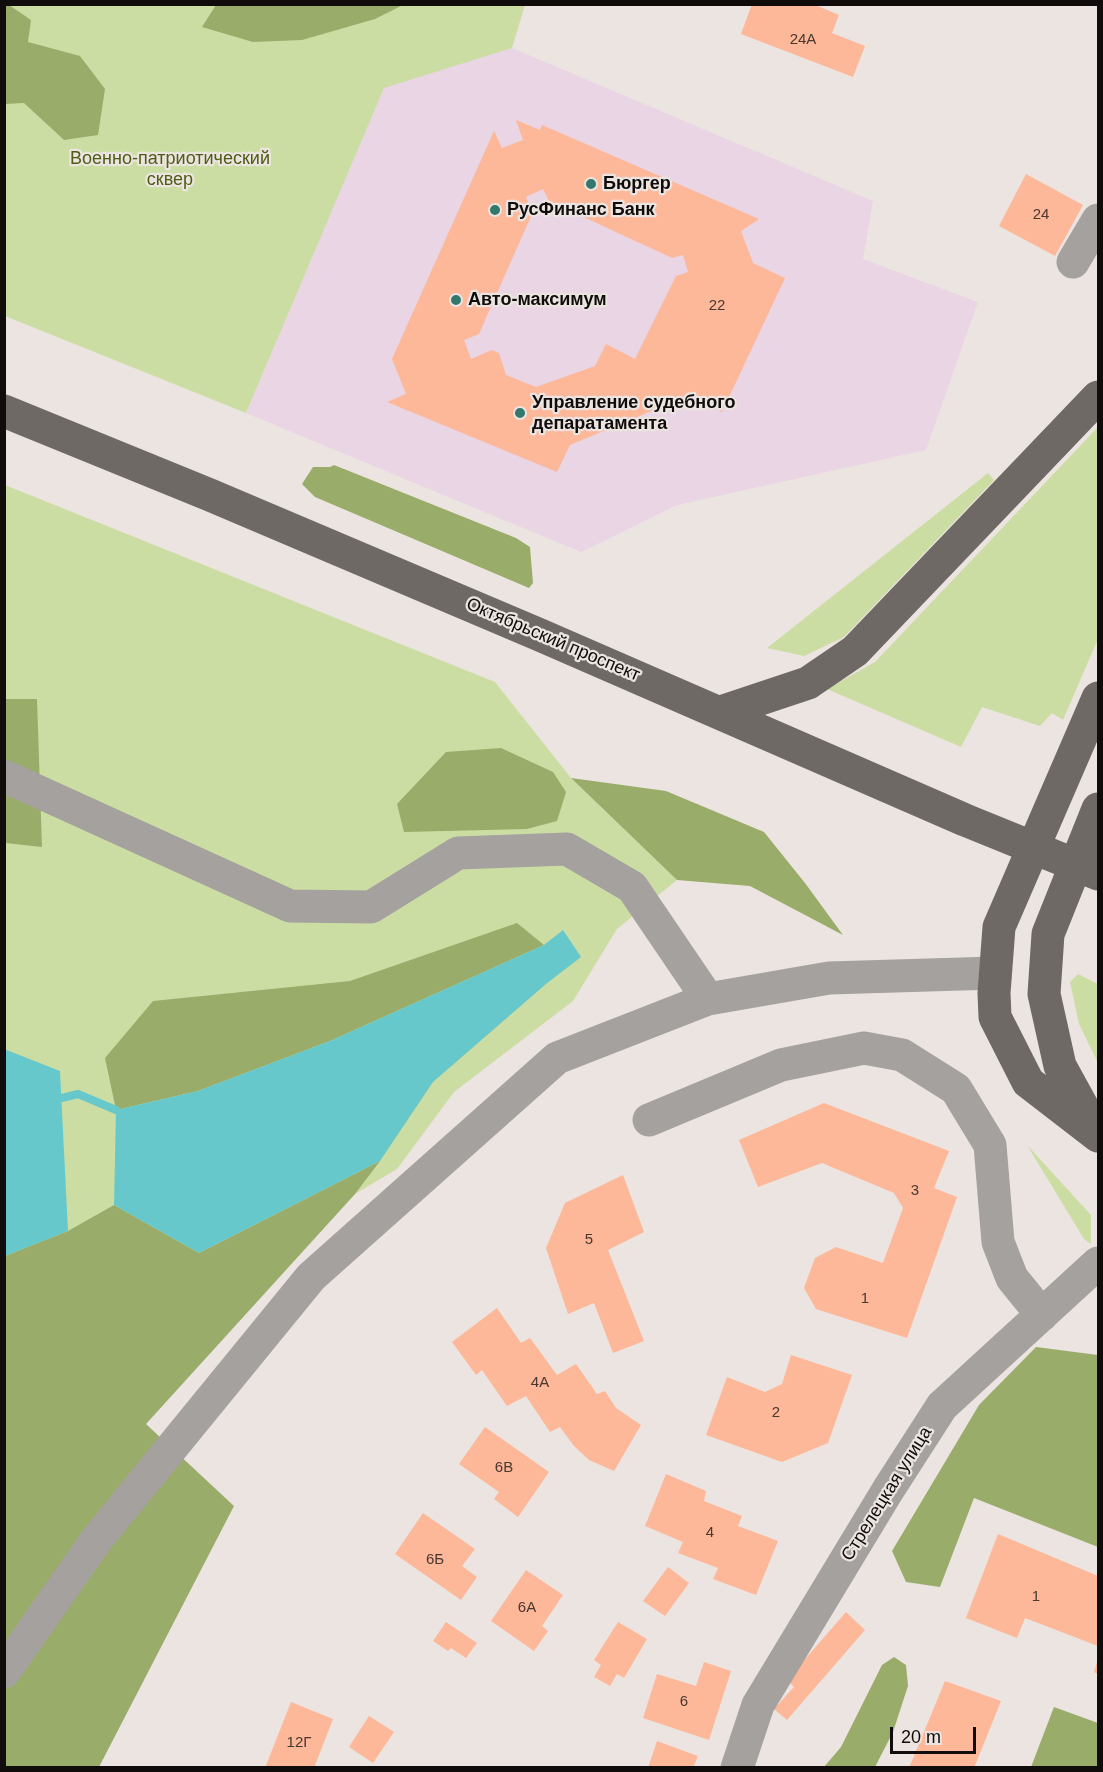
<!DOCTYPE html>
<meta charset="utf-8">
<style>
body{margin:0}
#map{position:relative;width:1103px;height:1772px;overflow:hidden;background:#ece4e0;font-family:Arial,sans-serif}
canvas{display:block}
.frame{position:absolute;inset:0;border:6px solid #0f0c0b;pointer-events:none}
.scale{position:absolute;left:890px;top:1727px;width:86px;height:27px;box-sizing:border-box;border:3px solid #0f0c0b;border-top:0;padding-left:8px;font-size:18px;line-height:21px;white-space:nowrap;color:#0f0c0b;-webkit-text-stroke:4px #ece4e0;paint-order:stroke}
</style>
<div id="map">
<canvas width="1103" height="1772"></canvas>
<div class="frame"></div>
<div class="scale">20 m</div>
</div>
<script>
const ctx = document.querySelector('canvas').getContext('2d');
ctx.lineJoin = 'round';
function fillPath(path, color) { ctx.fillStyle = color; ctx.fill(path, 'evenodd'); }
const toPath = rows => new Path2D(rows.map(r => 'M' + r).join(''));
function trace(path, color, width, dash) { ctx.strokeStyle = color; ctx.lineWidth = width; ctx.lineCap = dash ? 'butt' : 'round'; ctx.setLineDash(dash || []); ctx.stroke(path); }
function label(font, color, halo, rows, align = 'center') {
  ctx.font = font + ' Arial,sans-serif'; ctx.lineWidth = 4.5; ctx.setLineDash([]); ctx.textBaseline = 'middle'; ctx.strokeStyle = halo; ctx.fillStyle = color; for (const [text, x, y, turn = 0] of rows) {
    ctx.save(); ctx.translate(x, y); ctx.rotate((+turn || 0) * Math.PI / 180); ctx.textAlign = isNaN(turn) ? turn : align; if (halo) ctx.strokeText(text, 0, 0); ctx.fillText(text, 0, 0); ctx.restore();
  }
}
fillPath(toPath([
 [512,48,873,201,863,259,978,302,926,450,677,505,581,552,246,413,384,87]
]), '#e9d5e4');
fillPath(toPath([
 [4,5,525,5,512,48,384,88,246,413,5,316],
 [1098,427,1098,639,1063,720,1052,713,1040,726,982,707,961,747,827,689,875,662],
 [988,473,994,480,844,637,804,656,767,648],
 [5,485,495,682,571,778,677,880,617,929,573,1001,454,1092,397,1169,355,1194,145,1424,5,1568],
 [1078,974,1098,984,1098,1063,1079,1024,1070,982],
 [1027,1145,1091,1215,1091,1244,1084,1239]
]), '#ccdda3');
fillPath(toPath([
 [5,4,9,5,31,20,28,42,80,56,105,89,98,135,64,140,24,103,5,104],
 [216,5,216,4,403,5,375,19,302,40,253,42,202,27],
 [334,465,516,538,530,547,533,583,529,588,315,497,302,484,313,467,330,467],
 [5,699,37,699,42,847,5,843],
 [501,748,553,772,566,792,557,821,527,829,404,832,397,804,446,752],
 [571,778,666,791,764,832,805,883,843,935,750,886,677,880],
 [517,923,544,945,330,1041,198,1091,116,1110,105,1058,153,1001,350,981],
 [380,1161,355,1194,146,1424,234,1506,99,1767,5,1768,5,1256,68,1231,114,1205,199,1253],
 [1036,1347,1098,1355,1098,1547,974,1498,940,1587,906,1582,892,1551,979,1405],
 [894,1657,906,1665,908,1686,893,1732,875,1767,824,1767,841,1747,882,1665],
 [1054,1707,1098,1723,1098,1767,1031,1767]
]), '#9aac6a');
fillPath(toPath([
 [563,930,581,957,546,984,433,1082,380,1161,199,1253,114,1205,116,1110,198,1091,330,1041,544,945],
 [4,1049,60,1071,68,1231,5,1256]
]), '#67c8cb');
trace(toPath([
 [62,1098,78,1094,116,1110]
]), '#67c8cb', 8);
fillPath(toPath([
 [752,4,813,4,839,15,832,33,865,46,853,77,741,34],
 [516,120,540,130,542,125,759,219,741,231,753,263,785,278,722,412,690,397,678,400,570,445,557,472,387,402,406,394,392,359,494,131,502,148,523,140],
 [543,189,549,201,672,258,683,255,688,272,676,276,635,359,606,344,595,366,536,387,506,375,499,353,492,350,471,359,464,340,479,334,532,214,526,197],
 [1026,174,1083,205,1055,256,999,226],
 [824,1103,949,1151,934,1188,957,1197,907,1338,816,1309,804,1288,815,1258,836,1247,883,1263,903,1208,894,1193,822,1163,758,1187,739,1140],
 [623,1175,644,1232,608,1250,644,1341,613,1353,594,1303,568,1314,546,1248,565,1203],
 [497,1308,521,1343,530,1338,557,1375,576,1364,597,1394,605,1391,616,1408,641,1425,614,1471,589,1460,574,1446,560,1427,550,1432,526,1396,507,1406,482,1370,476,1375,452,1342],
 [791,1355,852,1375,828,1443,782,1462,706,1435,727,1377,765,1392,782,1384],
 [485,1427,549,1472,518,1517,494,1499,499,1492,459,1464],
 [666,1474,706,1491,704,1501,742,1516,738,1526,778,1541,756,1595,713,1579,718,1568,678,1553,683,1542,645,1526],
 [423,1513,475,1549,462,1566,477,1577,461,1600,395,1554],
 [998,1534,1098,1576,1098,1646,1025,1618,1017,1638,966,1618],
 [668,1567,689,1583,665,1616,643,1601],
 [526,1570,563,1595,542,1626,548,1631,534,1651,491,1621],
 [846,1612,865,1630,787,1720,774,1709,794,1687,787,1680],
 [446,1622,477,1643,466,1658,451,1648,448,1651,433,1641],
 [618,1622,647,1639,624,1678,617,1674,610,1686,594,1677,601,1665,594,1660],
 [1098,1659,1098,1674,1094,1672],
 [704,1662,731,1671,709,1740,643,1718,657,1674,696,1686],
 [945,1681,1001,1701,974,1768,909,1768],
 [291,1702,333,1719,314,1768,265,1768],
 [369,1716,394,1732,373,1763,349,1747],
 [657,1741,698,1756,693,1768,648,1768]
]), '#fdb799');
trace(toPath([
 [1073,262,1098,220],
 [4,776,290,906,371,907,458,853,567,849,632,887,708,999],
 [649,1120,781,1065,864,1048,902,1055,956,1089,990,1145,998,1242,1012,1278,1042,1315],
 [4,1672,97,1539,311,1277,557,1058,708,999,829,978,995,973],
 [737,1768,758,1705,888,1490,942,1406,1098,1263]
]), '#a4a19f', 33);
trace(toPath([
 [4,411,210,495,540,635,965,820,1098,874],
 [1098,698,999,927,994,993,995,1017,1028,1082,1098,1136],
 [721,712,808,683,855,651,1098,397],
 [1093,1126,1060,1066,1044,994,1048,934,1098,809]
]), '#6e6965', 33);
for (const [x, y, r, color] of [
 [591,184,6,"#32786d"],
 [495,210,6,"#32786d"],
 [456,300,6,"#32786d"],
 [520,413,6,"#32786d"]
]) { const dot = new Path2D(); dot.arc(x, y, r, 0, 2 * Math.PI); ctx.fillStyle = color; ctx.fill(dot); trace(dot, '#ece4e0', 2); }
label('15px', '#4a372e', null, [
 ["24А",803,40],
 ["24",1041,215],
 ["22",717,306],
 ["3",915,1191],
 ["5",589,1240],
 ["1",865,1299],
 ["4А",540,1383],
 ["2",776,1413],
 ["6В",504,1468],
 ["4",710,1533],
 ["6Б",435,1560],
 ["1",1036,1597],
 ["6А",527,1608],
 ["6",684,1702],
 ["12Г",299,1743]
]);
label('18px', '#4e5d14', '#ece4e0', [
 ["Военно-патриотический",170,159],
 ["сквер",170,180]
]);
label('bold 18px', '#0f0c0b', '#ece4e0', [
 ["Бюргер",603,184],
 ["РусФинанс Банк",507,210],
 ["Авто-максимум",468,300],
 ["Управление судебного",532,403],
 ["депаратамента",532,424]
], 'left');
label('18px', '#0f0c0b', '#ece4e0', [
 ["Октябрьский проспект",553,640,23],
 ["Стрелецкая улица",887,1494,-58]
]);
</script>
